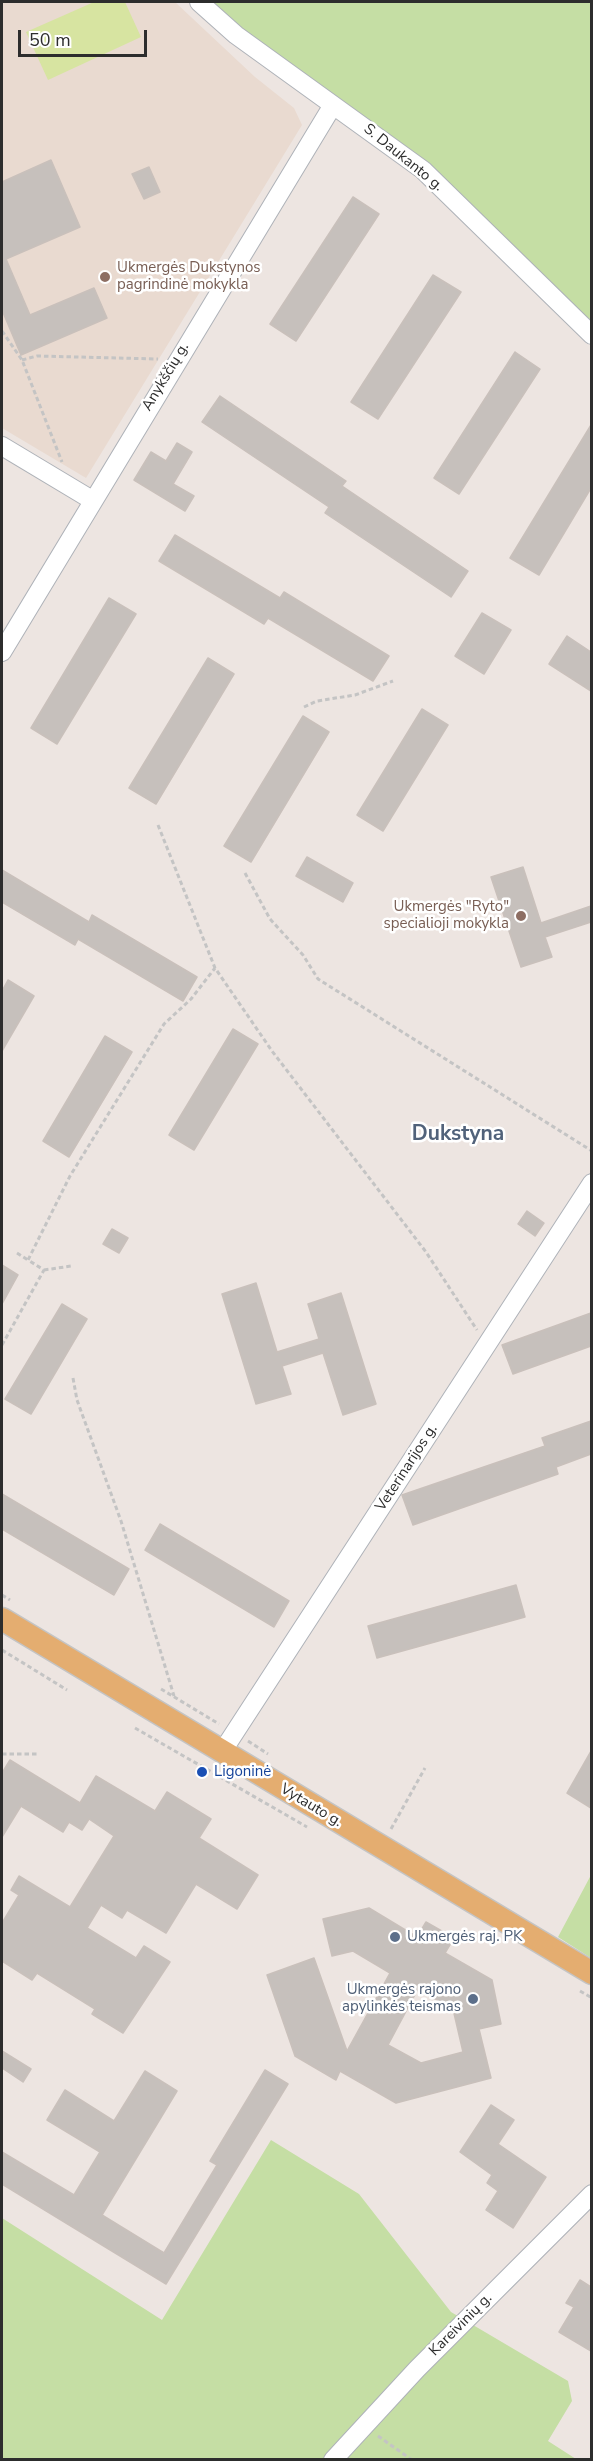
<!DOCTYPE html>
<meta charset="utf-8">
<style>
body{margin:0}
#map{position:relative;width:593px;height:2461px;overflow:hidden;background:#ede5e1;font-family:"Nunito Sans",sans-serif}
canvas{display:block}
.frame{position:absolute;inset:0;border:3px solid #2d2d2d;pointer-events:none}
.scale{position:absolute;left:18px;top:30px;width:129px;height:27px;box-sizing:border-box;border:3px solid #2d2d2d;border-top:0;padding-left:8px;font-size:18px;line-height:21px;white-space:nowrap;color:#2d2d2d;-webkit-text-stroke:4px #fff;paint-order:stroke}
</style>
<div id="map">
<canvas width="593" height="2461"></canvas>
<div class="frame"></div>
<div class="scale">50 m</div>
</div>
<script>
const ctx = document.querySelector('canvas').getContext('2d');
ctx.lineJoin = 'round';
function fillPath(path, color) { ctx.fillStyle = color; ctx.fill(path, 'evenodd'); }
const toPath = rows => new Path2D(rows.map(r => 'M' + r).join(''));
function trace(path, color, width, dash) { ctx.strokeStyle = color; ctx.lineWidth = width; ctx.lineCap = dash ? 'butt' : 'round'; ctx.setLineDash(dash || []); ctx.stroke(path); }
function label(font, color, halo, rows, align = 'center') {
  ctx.font = font + ' "Nunito Sans",sans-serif'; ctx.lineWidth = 5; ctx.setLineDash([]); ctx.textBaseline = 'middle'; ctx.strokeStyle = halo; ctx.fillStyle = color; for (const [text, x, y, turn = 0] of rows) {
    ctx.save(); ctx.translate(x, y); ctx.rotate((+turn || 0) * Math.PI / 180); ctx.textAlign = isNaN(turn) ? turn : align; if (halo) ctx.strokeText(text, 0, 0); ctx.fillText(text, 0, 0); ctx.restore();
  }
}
fillPath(toPath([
 [2,2,175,2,255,77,294,108,302,125,86,478,2,428]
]), '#e9dad0');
fillPath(toPath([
 [199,2,591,2,591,335,423,170],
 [591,1875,591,1958,558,1937],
 [271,2140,359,2194,451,2312,568,2381,572,2401,548,2441,576,2459,2,2459,2,2218,162,2320]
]), '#c5dea4');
fillPath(toPath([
 [94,2,125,2,141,37,48,80,26,32]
]), '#d7e4a1');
const building = toPath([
 [51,160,80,227,6,259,30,315,94,288,107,318,21,355,2,310,2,182,51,160],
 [149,167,160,192,144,199,132,174,149,167],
 [353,197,379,214,296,341,270,324,353,197],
 [433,275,461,292,378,419,351,402,433,275],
 [515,352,540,369,459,494,434,478,515,352],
 [220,396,346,481,342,486,468,571,451,597,325,513,329,507,202,422,220,396],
 [591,425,591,488,539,575,510,558,591,425],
 [177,443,192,452,173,484,194,496,185,511,134,480,151,452,166,461,177,443],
 [175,535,280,598,284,592,389,656,373,681,268,618,264,624,159,561,175,535],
 [109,598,136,614,57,744,31,728,109,598],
 [482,613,511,630,484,674,455,656,482,613],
 [567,636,591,652,591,691,549,664,567,636],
 [208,658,234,674,156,804,129,788,208,658],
 [422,709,448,725,383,831,357,815,422,709],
 [303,716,329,732,251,862,224,846,303,716],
 [307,857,353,883,343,902,296,876,307,857],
 [523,867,541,923,591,906,591,922,545,937,552,957,521,967,491,877,523,867],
 [2,870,89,922,92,915,197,977,183,1001,78,939,75,945,2,902,2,870],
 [8,980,34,996,2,1051,2,991,8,980],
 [233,1029,258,1044,194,1150,169,1135,233,1029],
 [105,1036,132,1052,69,1157,43,1141,105,1036],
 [527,1211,544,1223,535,1236,518,1224,527,1211],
 [112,1229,128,1238,119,1253,103,1244,112,1229],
 [2,1265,18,1275,2,1304,2,1265],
 [256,1283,277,1352,319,1339,308,1304,341,1293,376,1404,343,1415,323,1353,282,1366,291,1394,256,1404,222,1294,256,1283],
 [62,1304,87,1319,31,1414,5,1399,62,1304],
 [591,1313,591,1346,513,1374,502,1345,591,1313],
 [591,1421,591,1454,556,1467,558,1474,413,1525,402,1495,545,1446,542,1438,591,1421],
 [2,1494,129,1569,114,1595,2,1529,2,1494],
 [160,1524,289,1601,274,1627,145,1550,160,1524],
 [516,1585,525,1617,377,1658,368,1626,516,1585],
 [591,1751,591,1808,567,1793,591,1751],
 [10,1760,80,1803,96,1776,155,1811,167,1792,211,1819,199,1838,258,1875,237,1909,196,1884,166,1933,127,1910,122,1918,101,1905,87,1928,136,1958,144,1946,170,1962,123,2033,92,2014,95,2009,37,1973,32,1980,2,1961,2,1923,19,1895,11,1890,19,1876,70,1907,114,1836,89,1819,82,1830,69,1822,63,1832,21,1806,2,1837,2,1773,10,1760],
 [369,1908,417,1937,426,1922,454,1938,445,1953,492,1980,501,2024,479,2029,491,2078,396,2103,340,2071,336,2080,295,2056,267,1975,314,1958,347,2051,390,1973,353,1951,332,1956,323,1919,369,1908],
 [418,1989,453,2009,463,2052,421,2063,388,2045,418,1989],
 [2,2051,31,2069,23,2082,2,2068,2,2051],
 [265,2070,288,2084,166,2284,2,2184,2,2152,74,2195,100,2152,47,2120,65,2090,114,2121,145,2071,177,2091,102,2215,164,2253,217,2165,210,2161,265,2070],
 [491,2105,514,2120,498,2144,546,2177,513,2228,486,2210,498,2191,487,2183,492,2175,460,2152,491,2105],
 [580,2280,591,2287,591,2351,559,2332,574,2307,566,2303,580,2280]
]);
fillPath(building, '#c6c0bc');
trace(building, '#c9c0bb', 1.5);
const minor = toPath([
 [199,2,236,35,423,170,592,335],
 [2,446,92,500],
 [2,652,333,105],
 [222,1752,592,1183],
 [333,2460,417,2369,592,2194]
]);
const major = toPath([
 [2,1619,592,1973]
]);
trace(minor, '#aeb2b8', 20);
trace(major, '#c4c4c4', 25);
trace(toPath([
 [2,331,22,360,62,462],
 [22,360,37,356,158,359],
 [304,707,317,701,355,695,393,681],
 [158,825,215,968,272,1051,426,1252,477,1330],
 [245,873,270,919,303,955,318,979,592,1151],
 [17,1253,28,1260],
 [44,1270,71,1266],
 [2,1345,44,1270,28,1260,70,1176,164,1024,191,999,215,968],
 [73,1378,77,1400,121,1521,174,1696],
 [2,1595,10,1600],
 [2,1650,67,1690],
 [161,1689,219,1724],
 [135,1728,307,1827],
 [248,1741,268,1754],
 [2,1754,38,1754],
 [391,1829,425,1768],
 [580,1991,592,1998],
 [378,2436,412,2460]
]), '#c4c4c4', 3, [4.5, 3]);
trace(minor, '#fff', 18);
trace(major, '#e4ad70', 22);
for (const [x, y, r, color] of [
 [105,277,6,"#8d6e63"],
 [521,916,6,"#8d6e63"],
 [202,1772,6,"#1a4fb4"],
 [395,1937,6,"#5c6f8a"],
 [473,1999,6,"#5c6f8a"]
]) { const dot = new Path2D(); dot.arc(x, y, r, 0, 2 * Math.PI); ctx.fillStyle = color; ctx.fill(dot); trace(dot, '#fff', 2); }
label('15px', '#2d2d2d', '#fff', [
 ["S. Daukanto g.",403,158,39],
 ["Anykščių g.",166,377,-59],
 ["Veterinarijos g.",407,1468,-57],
 ["Vytauto g.",311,1806,31],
 ["Kareivinių g.",461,2325,-45]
]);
label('15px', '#785e54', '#fff', [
 ["Ukmergės Dukstynos",117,268],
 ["pagrindinė mokykla",117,285],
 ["Ukmergės \"Ryto\"",509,907,"right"],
 ["specialioji mokykla",509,924,"right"]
], 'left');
label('15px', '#164399', '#fff', [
 ["Ligoninė",214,1772]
], 'left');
label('15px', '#4e5e75', '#fff', [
 ["Ukmergės raj. PK",407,1937],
 ["Ukmergės rajono",461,1990,"right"],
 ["apylinkės teismas",461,2007,"right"]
], 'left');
label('bold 21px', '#51627a', '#fff', [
 ["Dukstyna",458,1135]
]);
</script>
